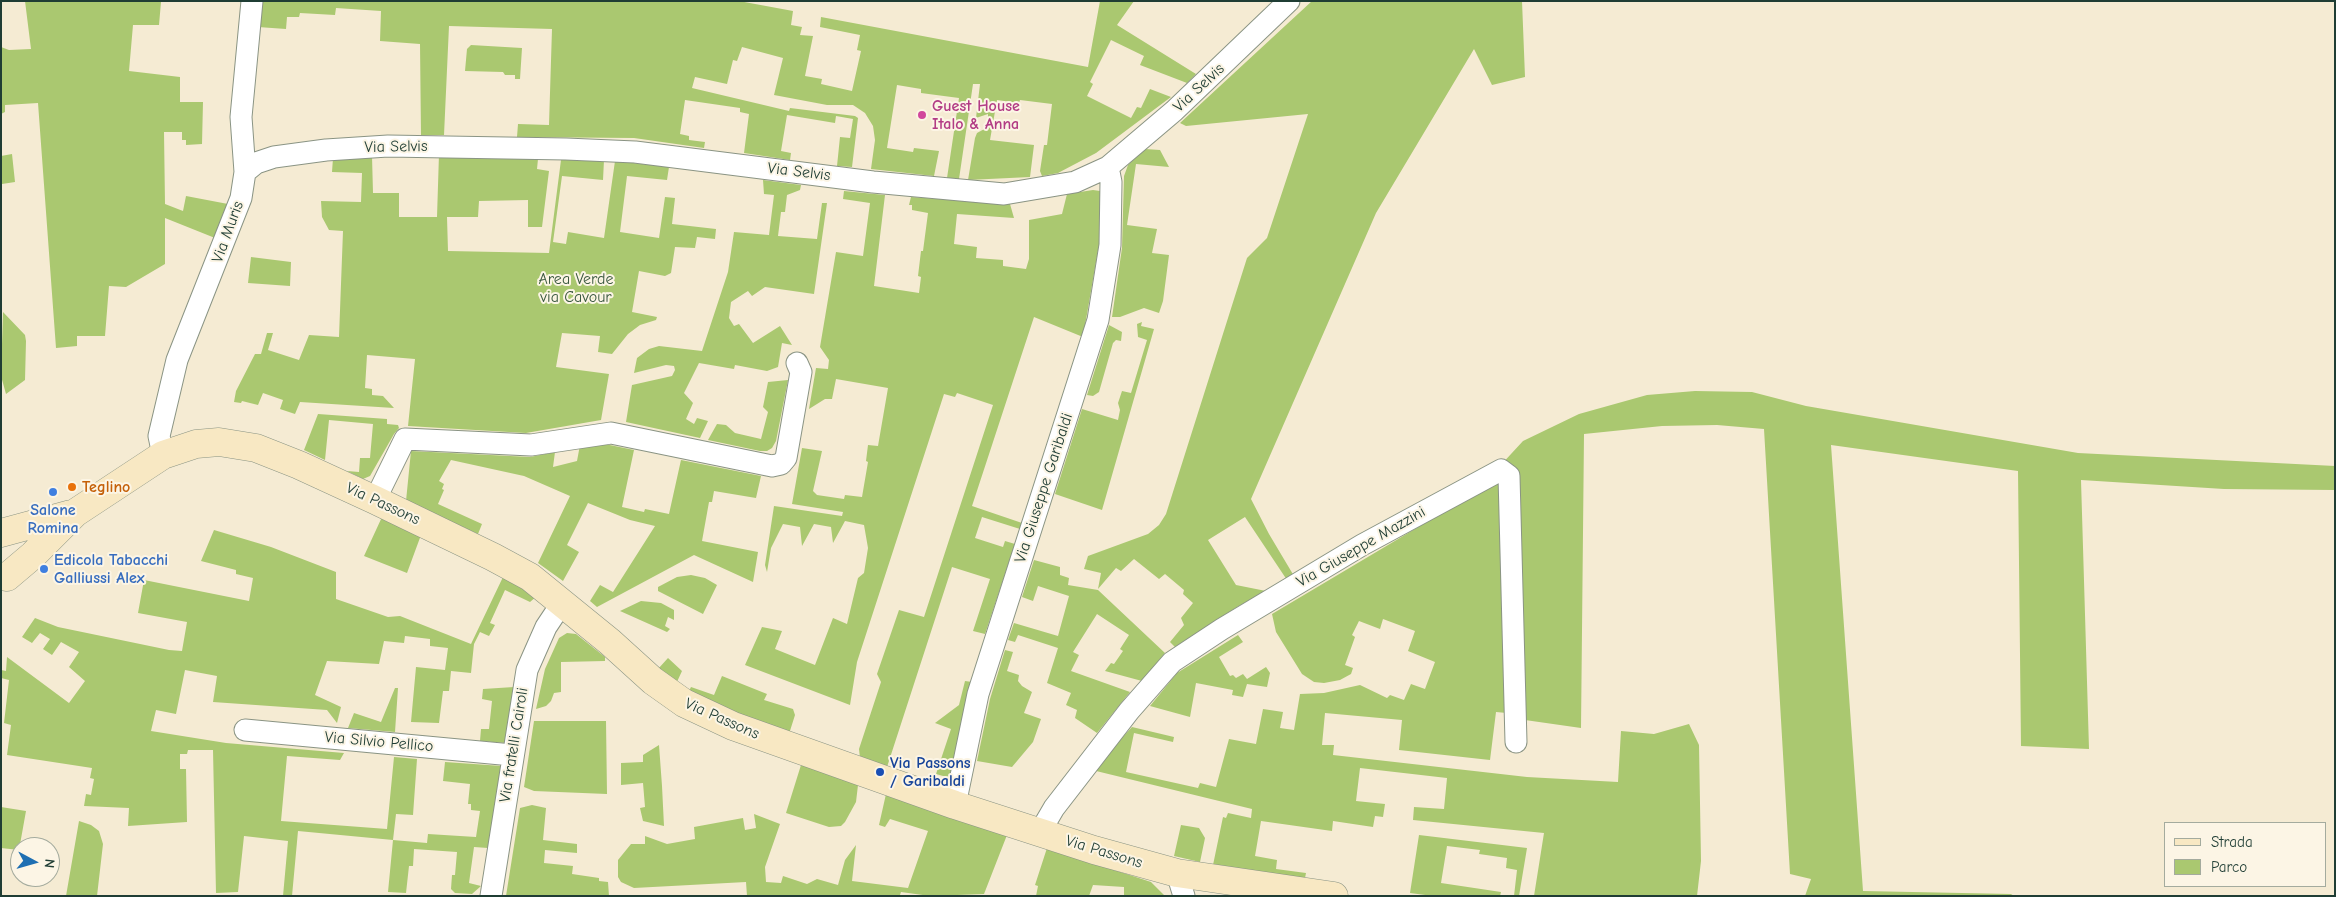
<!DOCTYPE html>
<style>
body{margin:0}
#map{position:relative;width:2336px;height:897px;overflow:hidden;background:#f5ebd3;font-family:"Comic Neue",sans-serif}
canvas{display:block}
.frame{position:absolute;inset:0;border:2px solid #1f3d34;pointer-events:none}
.legend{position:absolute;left:2164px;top:822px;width:162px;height:65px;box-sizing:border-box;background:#fcf5e5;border:1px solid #a4ab9e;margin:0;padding:6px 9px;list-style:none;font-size:15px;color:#1f3d34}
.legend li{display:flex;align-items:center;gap:10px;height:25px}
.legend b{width:25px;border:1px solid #a4ab9e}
.north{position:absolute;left:10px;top:837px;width:50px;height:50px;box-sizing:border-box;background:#fcf5e5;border:1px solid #a4ab9e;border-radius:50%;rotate:96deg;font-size:14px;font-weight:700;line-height:20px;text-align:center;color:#1f3d34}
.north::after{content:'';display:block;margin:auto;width:18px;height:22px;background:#1f6fb2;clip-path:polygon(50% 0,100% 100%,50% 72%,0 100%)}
</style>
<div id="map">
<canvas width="2336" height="897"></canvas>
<div class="frame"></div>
<ul class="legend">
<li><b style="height:6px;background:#f8e8c3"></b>Strada</li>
<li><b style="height:14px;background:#aac870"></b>Parco</li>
</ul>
<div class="north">N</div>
</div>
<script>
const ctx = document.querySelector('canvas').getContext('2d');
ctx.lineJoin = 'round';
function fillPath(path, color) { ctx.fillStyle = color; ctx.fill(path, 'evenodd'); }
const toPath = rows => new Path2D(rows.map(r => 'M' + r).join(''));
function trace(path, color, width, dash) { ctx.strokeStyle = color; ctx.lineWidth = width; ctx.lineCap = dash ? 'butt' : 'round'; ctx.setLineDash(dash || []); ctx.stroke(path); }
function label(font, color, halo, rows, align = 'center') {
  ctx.font = font + ' "Comic Neue",sans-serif'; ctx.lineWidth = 4; ctx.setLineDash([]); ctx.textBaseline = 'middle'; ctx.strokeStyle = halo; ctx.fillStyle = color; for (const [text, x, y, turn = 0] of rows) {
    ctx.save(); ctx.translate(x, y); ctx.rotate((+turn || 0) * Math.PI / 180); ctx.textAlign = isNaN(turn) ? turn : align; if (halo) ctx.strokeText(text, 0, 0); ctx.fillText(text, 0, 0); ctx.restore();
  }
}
fillPath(toPath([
 [25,1,167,1,161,2,159,25,133,25,129,71,180,77,180,102,203,102,202,144,186,145,186,140,182,140,182,132,164,132,165,204,183,211,186,196,228,204,215,238,165,218,165,264,126,287,109,286,105,336,77,336,77,346,56,348,38,103,5,105,5,112,1,114,1,47,9,50,31,49],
 [262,1,739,1,793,11,791,25,802,27,800,35,813,36,805,76,822,79,821,84,852,91,861,51,857,50,860,35,820,27,821,17,1088,67,1100,1,1134,1,1117,25,1196,74,1187,83,1140,65,1144,56,1111,40,1090,82,1093,84,1087,96,1131,118,1137,107,1141,108,1150,89,1171,97,1096,153,1058,173,1042,176,1040,171,1044,145,1047,145,1052,104,1020,100,1019,103,997,100,990,140,1034,145,1030,177,968,180,975,138,977,133,988,127,988,114,976,118,980,84,973,84,959,179,947,178,959,98,921,93,921,89,897,85,887,148,913,152,914,148,939,151,934,176,871,169,875,140,873,126,865,113,853,105,827,105,774,95,783,58,742,47,737,61,733,60,727,84,695,77,692,88,789,111,790,108,855,116,858,118,852,167,837,166,840,137,850,138,853,119,836,116,835,123,787,115,781,151,791,153,790,160,744,153,749,114,740,112,740,108,685,100,680,134,689,136,689,140,705,142,704,148,634,138,517,137,518,124,549,125,552,29,449,26,444,135,421,135,420,44,380,41,381,11,336,8,335,15,300,13,299,17,287,17,286,29,258,27],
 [1312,1,1522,1,1525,77,1492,85,1474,49,1376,213,1251,499,1269,534,1294,576,1287,580,1245,517,1208,540,1236,585,1266,591,1237,607,1175,647,1170,642,1184,625,1181,618,1193,603,1183,594,1184,590,1165,574,1159,579,1134,559,1121,571,1116,568,1098,589,1101,573,1084,569,1088,556,1148,534,1159,525,1166,514,1247,258,1267,238,1308,114,1186,126,1180,123],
 [471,45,522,48,520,79,515,79,515,75,505,75,503,72,465,71,467,49],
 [1145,149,1160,150,1169,167,1136,164,1127,225,1157,229,1152,253,1169,255,1163,301,1159,313,1144,308,1120,317,1112,317,1122,248,1124,176,1128,165],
 [12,154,15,182,2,184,1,187,1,156],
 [439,154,538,159,537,169,549,171,542,227,528,227,528,200,479,201,478,217,447,217,448,251,549,253,561,160,604,160,603,180,562,176,553,242,566,244,568,232,604,238,615,161,669,167,667,180,627,176,620,232,659,238,665,197,675,198,672,224,716,229,715,239,697,237,695,248,675,247,671,273,665,276,639,271,632,312,657,317,656,320,640,325,628,334,612,354,598,352,600,336,562,333,556,367,609,374,601,420,526,433,408,426,415,359,367,355,365,388,372,389,372,395,383,396,394,408,300,402,295,414,280,409,283,400,263,393,258,405,242,401,241,403,234,402,236,391,255,354,261,354,267,333,273,333,268,350,299,360,309,335,339,337,343,231,329,230,322,217,321,201,361,202,362,173,332,172,333,158,372,156,373,193,399,193,399,217,437,217],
 [763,180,801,185,800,190,787,195,785,212,781,212,778,236,817,239,822,203,827,203,814,294,765,287,752,296,748,291,731,302,729,318,734,326,739,324,753,343,780,326,792,345,782,343,778,367,767,371,735,365,734,369,699,363,684,393,693,403,686,419,694,424,697,418,708,421,700,438,626,422,632,385,672,376,675,370,674,366,666,365,634,373,637,358,649,349,659,346,702,351,728,272,734,232,769,235,774,195,764,194],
 [1093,190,1100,191,1102,195,1099,245,1083,337,1034,317,972,506,1022,523,1020,529,982,517,975,538,1003,547,1005,541,1015,544,985,634,973,631,990,579,952,567,887,767,860,758,859,749,881,682,877,674,899,610,924,617,993,405,957,393,955,397,944,394,857,662,850,705,745,665,762,627,782,631,775,649,815,665,833,618,847,624,858,578,864,573,868,548,864,525,845,521,833,543,831,527,814,524,802,546,800,527,783,524,771,548,767,572,765,565,774,506,842,516,843,512,792,504,802,448,822,451,813,491,817,495,844,499,845,495,862,497,868,462,866,461,868,445,878,446,888,388,836,379,832,399,825,399,809,409,816,368,828,369,829,360,820,347,836,252,863,256,870,203,843,199,844,191,885,195,874,286,919,293,921,277,918,276,921,251,923,251,928,213,912,210,912,205,909,205,911,197,1010,204,1014,218,957,214,954,244,977,247,976,258,1003,260,1003,266,1026,269,1029,259,1029,220,1062,214,1067,194],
 [251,257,291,262,290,286,248,283],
 [3,312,25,335,26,341,25,380,6,394,1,376],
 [1142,322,1141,326,1154,329,1102,510,1055,494,1082,409,1118,420,1120,410,1118,403,1122,391,1131,393,1147,340,1138,337,1137,324],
 [1109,325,1122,332,1121,341,1116,340,1113,343,1099,392,1093,396,1087,395],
 [788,380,776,441,772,448,767,451,760,451,708,440,717,424,726,425,735,433,761,439,768,412,763,407,768,382],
 [1695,391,1752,392,1806,406,2078,453,2335,466,2335,490,2224,489,2081,480,2089,749,2021,746,2018,471,1831,445,1863,891,2011,894,2014,896,1805,896,1811,879,1790,874,1764,429,1717,425,1662,426,1584,434,1581,728,1525,720,1499,467,1523,441,1579,414,1647,395],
 [318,414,387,419,387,424,398,425,399,428,394,434,370,476,363,479,347,471,359,472,360,458,370,458,373,424,329,420,325,460,304,450],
 [595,442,634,450,622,507,644,512,645,509,669,514,681,460,761,476,756,498,714,491,712,502,709,502,702,541,758,552,753,582,694,555,597,607,590,601,600,585,613,592,655,526,630,520,588,503,567,545,579,552,563,581,538,563,570,496,524,476,451,460,439,481,444,484,442,489,444,490,438,504,482,524,478,534,406,501,411,451,530,457,555,452,553,467,577,461,580,445],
 [1499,479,1507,713,1496,712,1490,760,1399,750,1402,720,1325,713,1322,745,1334,745,1333,755,1527,777,1618,782,1621,731,1654,734,1689,724,1699,745,1701,861,1697,896,1534,896,1544,833,1413,820,1414,807,1444,809,1447,778,1360,768,1356,801,1385,804,1383,817,1375,816,1373,827,1333,821,1332,831,1261,821,1255,856,1277,860,1276,869,1306,873,1305,878,1213,865,1223,817,1226,818,1228,813,1251,818,1252,809,1092,770,1132,727,1174,737,1173,742,1134,733,1126,772,1198,788,1200,783,1216,787,1229,739,1256,744,1263,709,1283,712,1280,728,1294,730,1300,694,1324,693,1360,685,1387,698,1390,695,1404,700,1411,684,1425,689,1435,662,1408,651,1415,631,1383,619,1380,629,1359,621,1352,635,1355,637,1345,665,1353,668,1351,674,1340,680,1324,683,1314,682,1302,674,1276,632,1272,614],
 [382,517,421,535,407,573,364,556],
 [214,530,271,547,336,572,336,599,388,617,400,616,471,644,503,577,537,596,530,602,505,590,490,623,495,625,489,636,480,632,474,644,471,673,451,671,449,691,443,691,439,723,411,722,416,667,445,670,448,648,430,646,430,639,405,636,404,643,384,641,379,664,327,661,315,695,341,707,337,723,327,710,213,702,217,676,185,670,176,714,156,710,151,731,226,743,344,753,340,760,287,756,281,821,387,829,394,757,417,759,413,815,396,814,393,840,427,843,428,834,476,837,480,811,471,810,471,804,468,804,470,784,443,781,445,762,502,766,488,848,474,847,469,883,481,886,472,894,455,893,451,889,452,875,455,875,457,852,414,849,413,866,409,866,406,893,388,892,393,840,298,831,292,896,283,896,288,841,244,836,238,892,216,893,213,750,188,750,187,754,180,754,180,769,186,769,187,822,128,826,129,808,84,806,86,794,91,795,94,779,90,778,92,768,7,755,11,725,4,723,9,680,1,678,1,670,6,671,7,657,69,703,85,681,69,667,79,652,61,642,52,655,43,649,50,639,40,633,32,643,22,637,35,618,58,627,169,650,182,651,187,622,138,613,144,580,249,601,253,578,236,574,236,570,201,561],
 [1034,560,1060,567,1060,575,1069,578,1068,585,1098,590,1165,653,1142,681,1105,671,1111,663,1114,664,1123,651,1120,649,1129,635,1097,614,1073,652,1079,655,1071,671,1130,692,1097,733,1075,718,1077,710,1066,705,1071,693,1047,683,1058,648,1018,635,1015,642,1008,640,1014,623,1058,636,1069,596,1038,586,1033,601,1022,597],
 [691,575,705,578,717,585,703,614,658,591,658,587,677,577],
 [641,601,661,603,674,610,674,620,668,617,665,626,670,629,667,632,620,611],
 [567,633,576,634,605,657,605,661,561,662,561,692,554,693,551,701,546,706,536,709,545,669,559,638],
 [1238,635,1243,642,1219,657,1230,676,1233,675,1236,678,1243,674,1247,679,1266,667,1270,673,1267,687,1247,684,1243,697,1232,695,1233,690,1196,683,1190,717,1150,706,1177,673],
 [1005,650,1013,652,1007,671,1019,675,1018,681,1022,686,1032,692,1024,713,1041,719,1033,742,1012,767,977,761,990,699],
 [668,658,682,671,676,684,658,669],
 [722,676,767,694,764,700,793,709,795,715,789,734,715,705,689,691,691,687,714,695],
 [965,681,972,682,950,778,936,774,951,729,935,723,959,705],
 [514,687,506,743,480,741,481,729,489,729,492,701,482,699,483,689],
 [395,688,398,688,395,732,348,728,354,713,381,722],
 [534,721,606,721,607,794,534,791,524,787],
 [659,745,662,786,664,826,643,821,640,808,645,807,643,783,621,785,621,763,643,762,643,755],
 [801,765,858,785,856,802,845,822,841,826,829,827,786,813],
 [886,794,1007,835,984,894,930,896,901,892,900,895,888,896,747,896,746,882,634,888,621,882,618,877,618,860,631,844,645,844,645,836,667,844,695,839,694,827,743,818,745,830,756,828,754,814,780,824,765,867,766,882,781,883,783,876,807,884,817,879,838,885,845,860,856,845,852,881,908,888,928,831,890,819,885,827,879,825],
 [532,805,546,808,543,840,577,844,577,853,545,850,544,863,573,866,572,874,599,878,599,881,608,882,609,896,506,896,520,808],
 [1,807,26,811,19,850,1,848],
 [79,821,91,825,99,831,103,844,97,896,66,896],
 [1181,825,1199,828,1205,838,1200,862,1174,856],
 [1419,835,1527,848,1519,896,1514,896,1517,870,1506,868,1507,858,1479,854,1480,850,1447,846,1441,883,1501,892,1500,896,1433,896,1410,893],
 [1047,848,1151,882,1165,896,1124,896,1124,887,1093,885,1089,896,1036,896,1038,886,1035,885]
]), '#aac870');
const street = toPath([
 [245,172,256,163,274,157,326,150,388,146,566,149,635,152,873,182,1004,194,1075,182,1108,167,1174,111,1289,1],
 [163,455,159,436,177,360,241,198,245,172,241,117,252,1],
 [375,500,405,439,531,445,611,433,772,466,781,464,786,458,801,372,797,363],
 [245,730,512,755],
 [955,805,978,694,1098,320,1110,245,1111,182,1108,167],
 [1040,832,1054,808,1129,711,1172,662,1222,629,1362,545,1501,470,1509,476,1516,742],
 [1177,873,1184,896],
 [491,896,527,670,546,627,562,603]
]);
const secondary = toPath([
 [1,533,71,514],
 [7,577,33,555,75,513,163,455,196,444,219,442,256,448,299,465,375,500,493,557,530,577,610,642,653,681,684,703,733,726,955,805,1094,850,1177,873,1334,896]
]);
trace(street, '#8a9484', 23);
trace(secondary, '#8a9484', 29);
trace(street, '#fff', 21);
trace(secondary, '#f8e8c3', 28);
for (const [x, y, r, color] of [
 [922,115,5,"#d1479c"],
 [72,487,5,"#e8710a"],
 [53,492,5,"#3f7fe0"],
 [44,569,5,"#3f7fe0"],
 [880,772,5,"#1a4fb4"]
]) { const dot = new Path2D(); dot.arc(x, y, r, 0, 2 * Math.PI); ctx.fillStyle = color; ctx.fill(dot); trace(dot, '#fcf5e5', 2); }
label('16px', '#1f3d34', '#fcf5e5', [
 ["Via Selvis",1199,88,-43],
 ["Via Selvis",396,147,-1],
 ["Via Selvis",799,172,7],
 ["Via Muris",228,232,-70],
 ["Via Giuseppe Garibaldi",1044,488,-72],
 ["Via Passons",383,504,25],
 ["Via Giuseppe Mazzini",1361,547,-30],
 ["Via Passons",722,719,24],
 ["Via Silvio Pellico",379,742,5],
 ["Via fratelli Cairoli",514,745,-81],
 ["Via Passons",1104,852,17]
]);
label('bold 16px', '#b23c85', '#fcf5e5', [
 ["Guest House",932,106],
 ["Italo & Anna",932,124]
], 'left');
label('16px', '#3b5940', '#fcf5e5', [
 ["Area Verde",576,279],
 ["via Cavour",576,297]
]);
label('bold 16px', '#c56008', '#fcf5e5', [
 ["Teglino",82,487]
], 'left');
label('bold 16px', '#366cbe', '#fcf5e5', [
 ["Salone",53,510],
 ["Romina",53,528],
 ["Edicola Tabacchi",54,560,"left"],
 ["Galliussi Alex",54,578,"left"]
]);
label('bold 16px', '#164399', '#fcf5e5', [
 ["Via Passons",890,763],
 ["/ Garibaldi",890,781]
], 'left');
</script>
